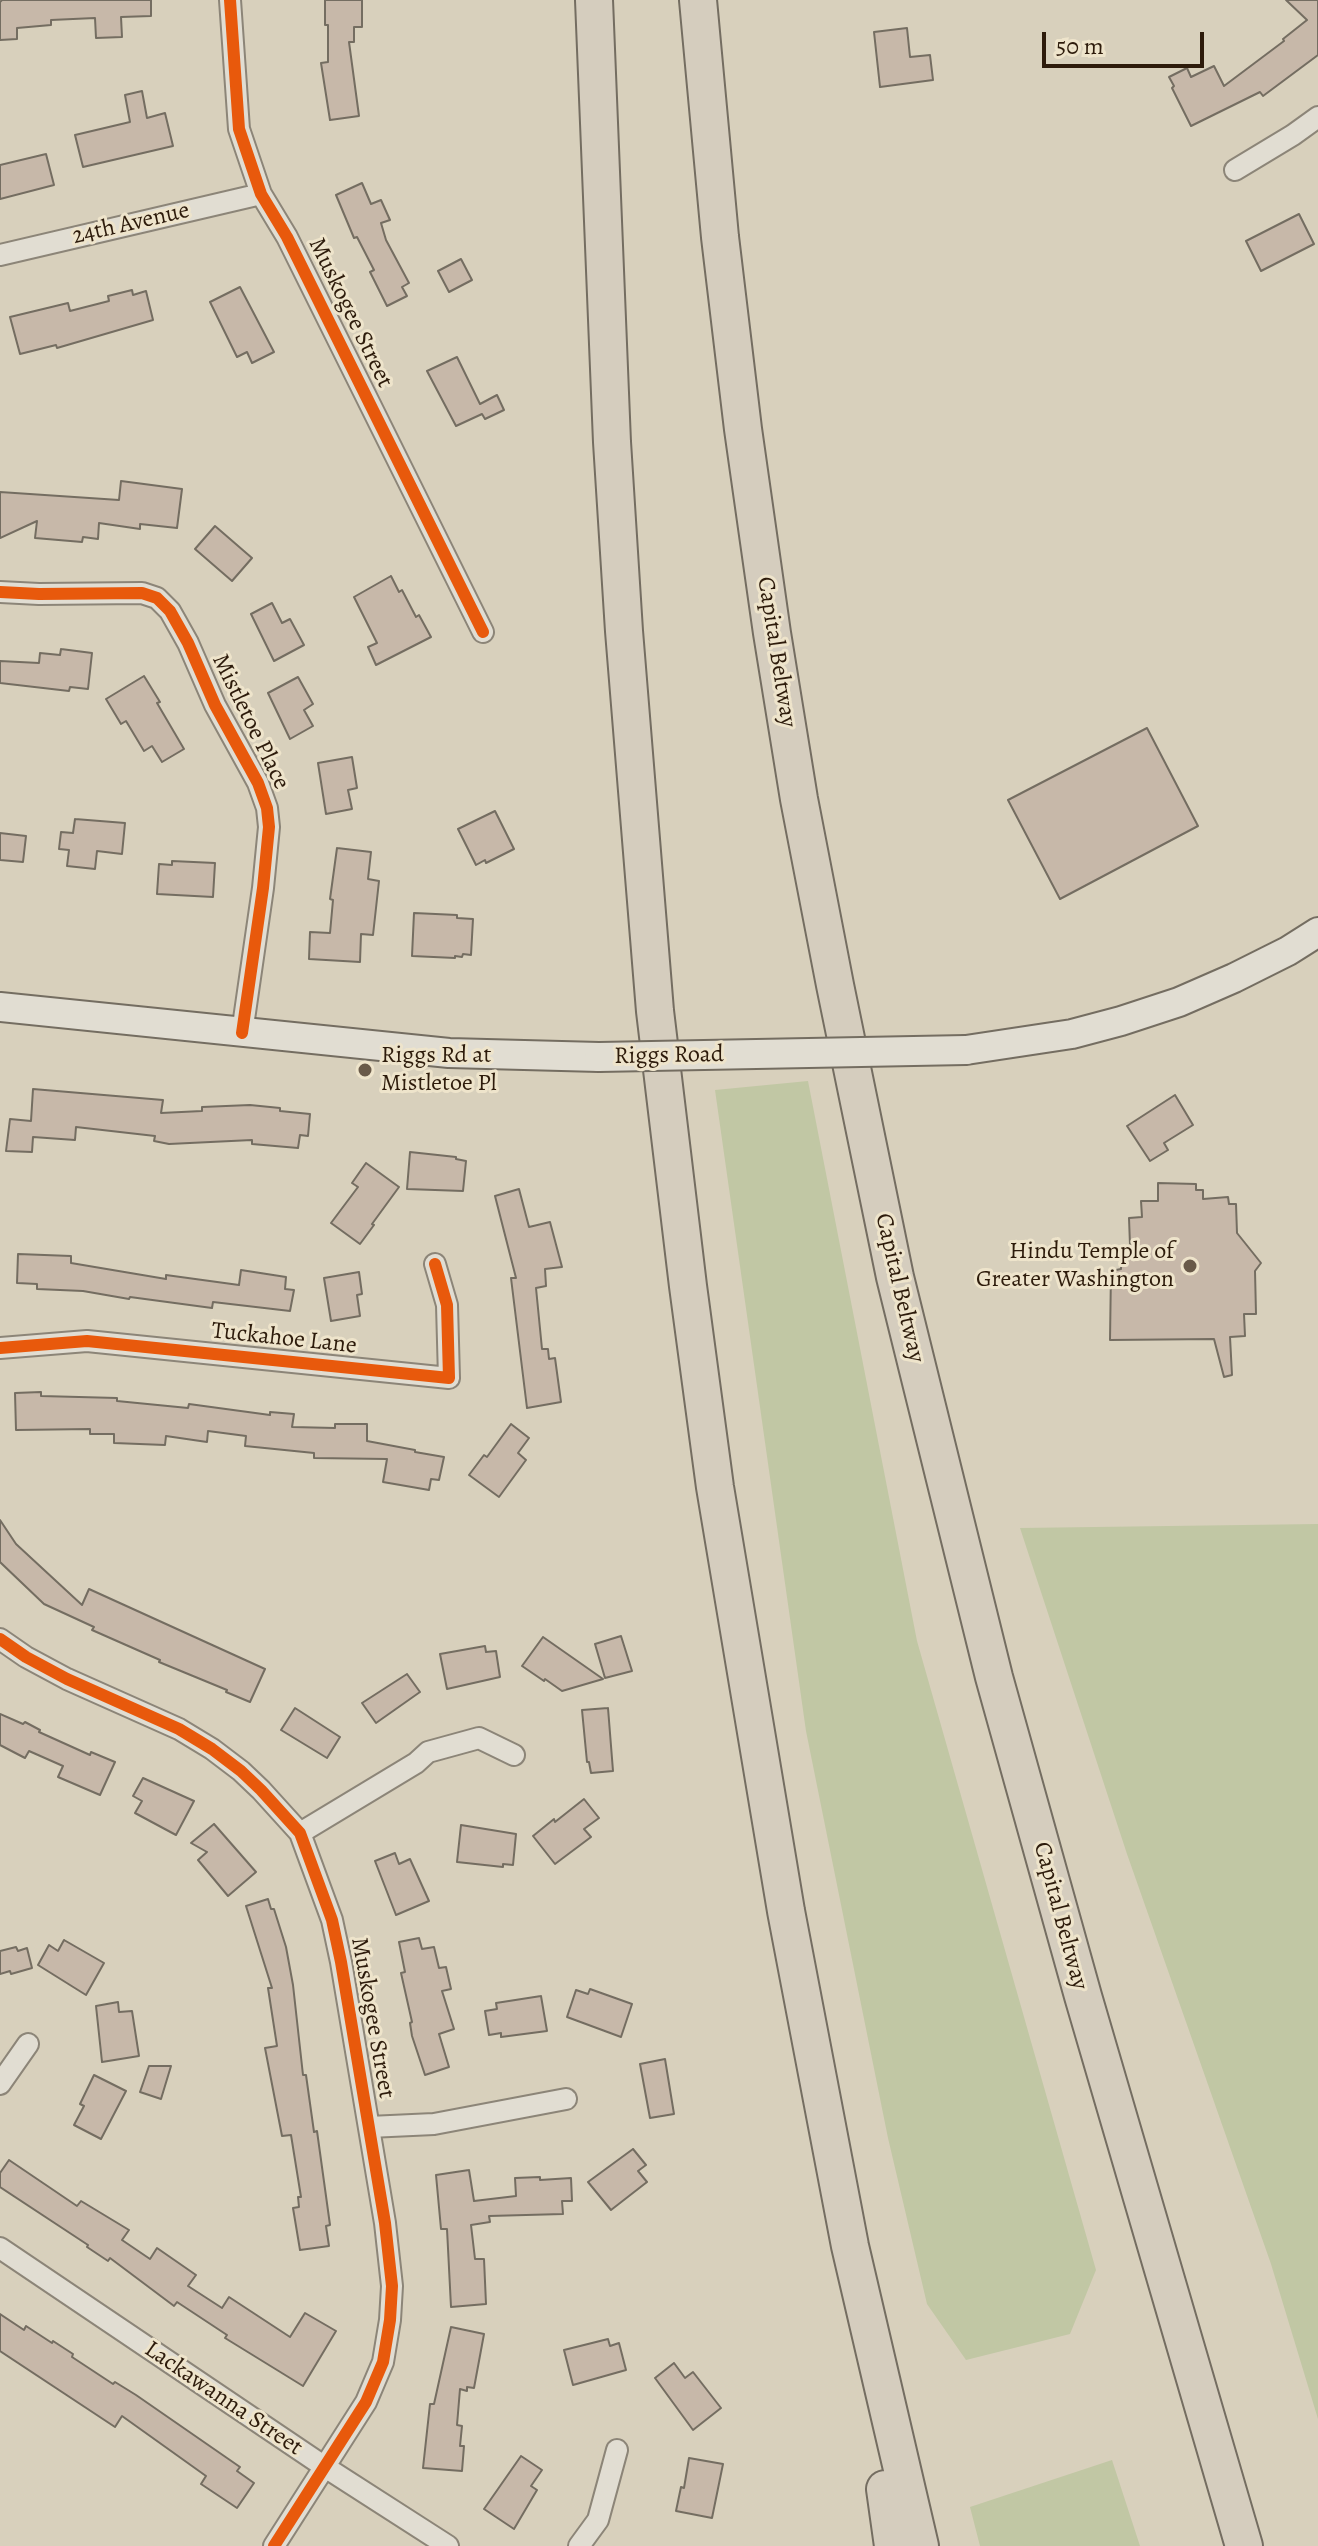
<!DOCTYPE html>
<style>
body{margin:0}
#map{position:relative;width:1318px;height:2546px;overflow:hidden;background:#d8d0bc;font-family:Alegreya,serif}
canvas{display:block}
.scale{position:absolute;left:1042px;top:32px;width:162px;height:36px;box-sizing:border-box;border:4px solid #2d1b0b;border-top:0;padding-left:10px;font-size:24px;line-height:28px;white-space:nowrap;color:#2d1b0b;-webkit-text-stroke:6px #eee4cb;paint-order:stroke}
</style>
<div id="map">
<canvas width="1318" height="2546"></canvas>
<div class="scale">50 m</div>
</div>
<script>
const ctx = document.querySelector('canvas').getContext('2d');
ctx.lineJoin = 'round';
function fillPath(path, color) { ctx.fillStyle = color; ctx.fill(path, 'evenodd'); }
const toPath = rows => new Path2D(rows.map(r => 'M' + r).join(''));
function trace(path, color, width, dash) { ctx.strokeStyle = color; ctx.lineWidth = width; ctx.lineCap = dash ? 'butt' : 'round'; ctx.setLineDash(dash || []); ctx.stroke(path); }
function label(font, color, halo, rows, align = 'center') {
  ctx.font = font + ' Alegreya,serif'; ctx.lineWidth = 6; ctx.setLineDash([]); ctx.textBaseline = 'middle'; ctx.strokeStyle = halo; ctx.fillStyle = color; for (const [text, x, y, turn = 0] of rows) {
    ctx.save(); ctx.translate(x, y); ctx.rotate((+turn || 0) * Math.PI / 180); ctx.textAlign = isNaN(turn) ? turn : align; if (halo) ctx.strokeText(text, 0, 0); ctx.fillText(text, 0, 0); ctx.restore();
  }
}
fillPath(toPath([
 [808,1081,917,1641,1096,2270,1070,2334,966,2360,927,2304,888,2138,806,1731,715,1090],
 [1318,1524,1318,2419,1271,2264,1127,1854,1020,1528],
 [1112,2460,1140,2546,980,2546,970,2507]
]), '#c1c7a4');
const building = toPath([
 [2,0,151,0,151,16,121,17,122,37,96,38,95,18,51,20,51,25,17,28,17,39,0,40,0,2,2,0],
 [325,0,362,0,362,27,354,27,354,42,349,42,359,116,330,120,321,63,328,62,328,25,325,25,325,0],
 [1286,0,1318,0,1318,55,1263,96,1260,92,1191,126,1172,88,1174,86,1169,77,1187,68,1191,77,1214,66,1224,86,1284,41,1283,39,1307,20,1286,0],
 [907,28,910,57,930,55,933,80,880,87,874,32,907,28],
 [142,91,147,118,165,113,173,146,83,167,75,135,130,122,125,95,142,91],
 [46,154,54,185,0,199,0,165,46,154],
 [362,183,371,204,381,200,390,220,381,223,386,240,409,283,402,287,407,296,387,306,370,272,374,270,357,237,354,238,336,195,362,183],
 [1299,214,1314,244,1261,271,1246,241,1299,214],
 [461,259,472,280,449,292,438,271,461,259],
 [240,287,274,352,252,363,247,352,237,357,210,302,240,287],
 [132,290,133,295,146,291,153,320,57,348,56,345,20,354,10,317,68,303,70,311,109,301,108,296,132,290],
 [457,357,480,404,497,395,504,410,485,419,482,414,456,426,427,371,457,357],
 [121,481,182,489,177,528,140,524,140,529,99,523,98,539,83,537,82,542,35,538,37,521,0,538,0,492,119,500,121,481],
 [215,526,252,558,232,581,195,549,215,526],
 [391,576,399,592,402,590,416,617,419,615,431,637,376,665,368,647,377,643,354,597,391,576],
 [272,603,282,623,290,619,304,645,274,661,251,614,272,603],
 [61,649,92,653,88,689,70,687,69,691,0,683,0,661,39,663,40,653,60,655,61,649],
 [144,676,160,702,157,703,184,749,162,762,152,746,144,751,126,721,121,724,106,699,144,676],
 [298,677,313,704,304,710,313,726,290,739,268,693,298,677],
 [1147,728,1198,826,1060,899,1008,800,1147,728],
 [352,757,357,788,348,790,352,809,326,814,318,763,352,757],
 [495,811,514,849,486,863,485,860,476,865,458,829,495,811],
 [75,819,125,823,122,854,97,851,95,869,67,866,69,850,59,849,61,832,73,833,75,819],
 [0,833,26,836,23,862,0,860,0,833],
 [337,848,371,852,368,879,379,881,373,935,361,934,360,962,309,959,310,932,330,933,333,900,330,899,337,848],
 [172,861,215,863,213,897,157,894,159,864,172,865,172,861],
 [414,913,457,915,457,918,473,919,471,955,463,954,462,957,455,956,455,958,412,956,414,913],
 [33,1089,163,1100,161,1113,202,1111,202,1107,250,1105,280,1108,280,1111,310,1114,308,1136,300,1135,298,1148,252,1144,252,1140,169,1144,154,1141,155,1136,76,1127,75,1140,33,1137,32,1152,6,1151,10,1119,31,1121,33,1089],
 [1175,1095,1193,1125,1164,1143,1168,1150,1150,1161,1127,1126,1175,1095],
 [410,1152,456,1157,456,1159,466,1161,463,1191,407,1189,410,1152],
 [366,1163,399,1187,372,1224,374,1225,360,1244,331,1223,358,1187,352,1183,366,1163],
 [1158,1183,1196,1184,1196,1190,1203,1190,1203,1199,1228,1197,1229,1204,1236,1204,1237,1233,1261,1263,1255,1271,1256,1314,1244,1314,1245,1336,1230,1337,1232,1375,1224,1377,1214,1339,1110,1340,1111,1271,1121,1269,1122,1246,1130,1245,1129,1218,1142,1217,1141,1201,1158,1201,1158,1183],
 [519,1189,529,1227,550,1222,562,1267,545,1269,546,1286,536,1288,542,1349,548,1349,549,1359,555,1358,561,1402,527,1408,511,1278,516,1278,495,1196,519,1189],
 [18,1254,71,1256,71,1263,166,1279,166,1275,239,1285,241,1270,286,1277,285,1289,294,1290,290,1311,213,1302,212,1308,130,1297,129,1299,83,1291,37,1289,37,1284,17,1283,18,1254],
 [359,1272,362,1294,357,1295,360,1316,331,1321,324,1278,359,1272],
 [41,1392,41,1396,117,1398,117,1401,188,1408,189,1404,270,1415,270,1412,294,1414,292,1427,335,1428,335,1424,367,1424,367,1441,415,1450,415,1452,444,1457,439,1480,431,1479,429,1490,383,1482,387,1459,314,1458,314,1453,245,1446,246,1436,208,1431,207,1442,166,1436,165,1445,114,1443,114,1434,90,1434,90,1429,16,1430,15,1393,41,1392],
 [511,1424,529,1438,518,1453,526,1460,499,1497,469,1475,484,1455,487,1457,511,1424],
 [0,1520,16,1544,82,1605,89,1589,265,1669,250,1702,226,1692,227,1690,159,1662,160,1660,92,1630,94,1627,44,1604,0,1562,0,1520],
 [621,1636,632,1671,605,1678,595,1644,621,1636],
 [543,1637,603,1679,562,1691,545,1679,544,1681,522,1666,543,1637],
 [485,1646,486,1652,496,1651,500,1677,447,1689,440,1654,485,1646],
 [407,1674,420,1692,376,1723,362,1703,407,1674],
 [295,1708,340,1737,327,1758,281,1730,295,1708],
 [608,1708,613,1771,591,1773,589,1762,587,1762,582,1710,608,1708],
 [0,1714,23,1724,25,1722,40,1730,39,1732,90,1755,91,1752,115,1762,100,1795,58,1777,63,1766,29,1751,25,1758,0,1745,0,1714],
 [143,1778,194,1801,176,1835,135,1813,142,1801,133,1796,143,1778],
 [584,1799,599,1818,584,1829,591,1837,555,1864,533,1836,554,1819,555,1822,584,1799],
 [214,1824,256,1872,228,1896,198,1860,207,1852,191,1843,214,1824],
 [461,1825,516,1834,513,1865,503,1864,503,1867,457,1862,461,1825],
 [395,1853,399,1864,410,1859,429,1901,396,1915,375,1861,395,1853],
 [268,1899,271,1909,274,1909,286,1947,293,1985,303,2075,306,2075,314,2132,317,2131,330,2225,326,2226,329,2246,300,2250,293,2208,299,2207,298,2197,301,2197,291,2135,282,2136,265,2048,277,2046,268,1988,272,1988,246,1906,268,1899],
 [419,1938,422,1949,434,1947,439,1968,446,1967,451,1989,442,1991,454,2029,439,2034,449,2067,425,2075,412,2036,410,2023,412,2022,401,1973,405,1972,399,1942,419,1938],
 [64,1940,104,1963,86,1995,38,1965,49,1945,58,1951,64,1940],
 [16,1947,18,1951,27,1948,32,1968,11,1974,10,1971,0,1974,0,1951,16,1947],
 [590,1989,632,2004,621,2037,567,2017,576,1990,588,1994,590,1989],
 [541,1996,547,2031,501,2037,501,2033,489,2035,485,2011,497,2009,496,2003,541,1996],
 [118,2002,119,2012,132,2011,139,2056,102,2062,96,2006,118,2002],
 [665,2059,674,2114,650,2118,640,2064,665,2059],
 [149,2066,171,2066,161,2099,140,2092,149,2066],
 [94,2075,126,2091,101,2139,74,2125,84,2106,80,2104,94,2075],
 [633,2149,646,2165,638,2171,647,2182,611,2210,588,2182,633,2149],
 [9,2160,77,2206,81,2201,129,2230,122,2240,150,2259,157,2248,196,2275,188,2286,222,2308,229,2297,290,2337,305,2313,336,2331,303,2386,225,2338,227,2335,177,2302,174,2306,110,2258,108,2261,87,2247,88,2245,0,2187,0,2173,9,2160],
 [469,2170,474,2201,516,2196,515,2178,540,2177,540,2180,571,2178,572,2201,562,2201,563,2214,489,2216,490,2222,471,2225,475,2259,484,2259,486,2304,451,2307,447,2229,441,2229,436,2175,469,2170],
 [0,2314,24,2330,26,2326,52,2343,53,2341,73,2354,72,2357,113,2384,115,2382,136,2395,240,2467,237,2471,254,2483,237,2508,201,2484,206,2476,122,2416,115,2427,0,2351,0,2314],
 [451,2327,484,2334,474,2388,467,2387,467,2391,460,2389,457,2425,462,2426,460,2446,464,2446,462,2471,423,2468,430,2404,434,2404,451,2327],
 [608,2339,610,2346,619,2343,626,2370,573,2385,564,2350,608,2339],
 [674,2363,685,2378,693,2372,721,2408,693,2430,655,2378,674,2363],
 [521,2456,542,2470,531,2486,537,2490,514,2529,484,2509,521,2456],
 [689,2458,723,2464,712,2518,676,2511,681,2487,684,2488,689,2458]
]);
fillPath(building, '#c7b8a9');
trace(building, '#746d61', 2);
const minor = toPath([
 [230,0,239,129,261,194,287,237,483,632],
 [1235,170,1293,135,1318,117],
 [0,255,261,194],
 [0,592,39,594,142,593,157,598,170,611,188,643,215,705,258,783,267,808,269,827,263,888,242,1033],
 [0,1348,87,1341,449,1378,447,1305,435,1264],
 [0,1639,26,1657,67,1679,179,1729,212,1749,241,1771,261,1790,300,1833,332,1920,341,1962,385,2223,392,2286,390,2320,383,2362,366,2402,274,2546],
 [300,1833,416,1763,428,1752,479,1738,514,1755],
 [0,2084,28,2044],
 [369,2127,434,2124,566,2099],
 [0,2248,325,2467,448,2546],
 [579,2546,598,2520,617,2450]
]);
const secondary = toPath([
 [0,1007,449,1053,599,1057],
 [966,1050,1072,1034,1121,1021,1179,1002,1234,978,1288,951,1318,932]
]);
const motorway = toPath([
 [594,0,612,442,624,631,655,1011,688,1286,715,1487,786,1911,850,2246,920,2546],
 [698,0,720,237,743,429,772,633,799,799,835,985,895,1277,994,1677,1083,1996,1244,2546],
 [885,2489,893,2546]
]);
trace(minor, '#8c8578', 24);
trace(secondary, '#746d61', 32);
trace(motorway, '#746d61', 40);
trace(minor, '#e1ddd2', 20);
trace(secondary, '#e1ddd2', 28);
trace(motorway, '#d5cdbe', 36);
const secondaryBridge = toPath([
 [599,1057,966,1050]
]);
trace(secondaryBridge, '#746d61', 32, []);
trace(secondaryBridge, '#e1ddd2', 28);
trace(toPath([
 [230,0,239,129,261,194,287,237,483,632],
 [0,592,39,594,142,593,157,598,170,611,188,643,215,705,258,783,267,808,269,827,263,888,242,1033],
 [0,1348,87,1341,449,1378,447,1305,435,1264],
 [0,1639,26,1657,67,1679,179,1729,212,1749,241,1771,261,1790,300,1833,332,1920,341,1962,385,2223,392,2286,390,2320,383,2362,366,2402,274,2546]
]), '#e8590c', 12);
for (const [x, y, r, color] of [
 [365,1070,8,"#695a49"],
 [1190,1266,8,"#695a49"]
]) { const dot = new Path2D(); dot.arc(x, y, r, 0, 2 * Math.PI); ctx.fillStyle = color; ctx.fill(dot); trace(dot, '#eee4cb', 3); }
label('24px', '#2d1b0b', '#eee4cb', [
 ["24th Avenue",131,224,-13],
 ["Muskogee Street",350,313,64],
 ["Capital Beltway",776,652,81],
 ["Mistletoe Place",250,722,64],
 ["Riggs Road",669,1056,-1],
 ["Capital Beltway",899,1288,77],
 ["Tuckahoe Lane",284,1339,6],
 ["Capital Beltway",1060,1916,75],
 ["Muskogee Street",372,2018,80],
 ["Lackawanna Street",223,2399,34]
]);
label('24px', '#2d1b0b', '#eee4cb', [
 ["Riggs Rd at",381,1056],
 ["Mistletoe Pl",381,1084],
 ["Hindu Temple of",1174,1252,"right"],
 ["Greater Washington",1174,1280,"right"]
], 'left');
</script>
